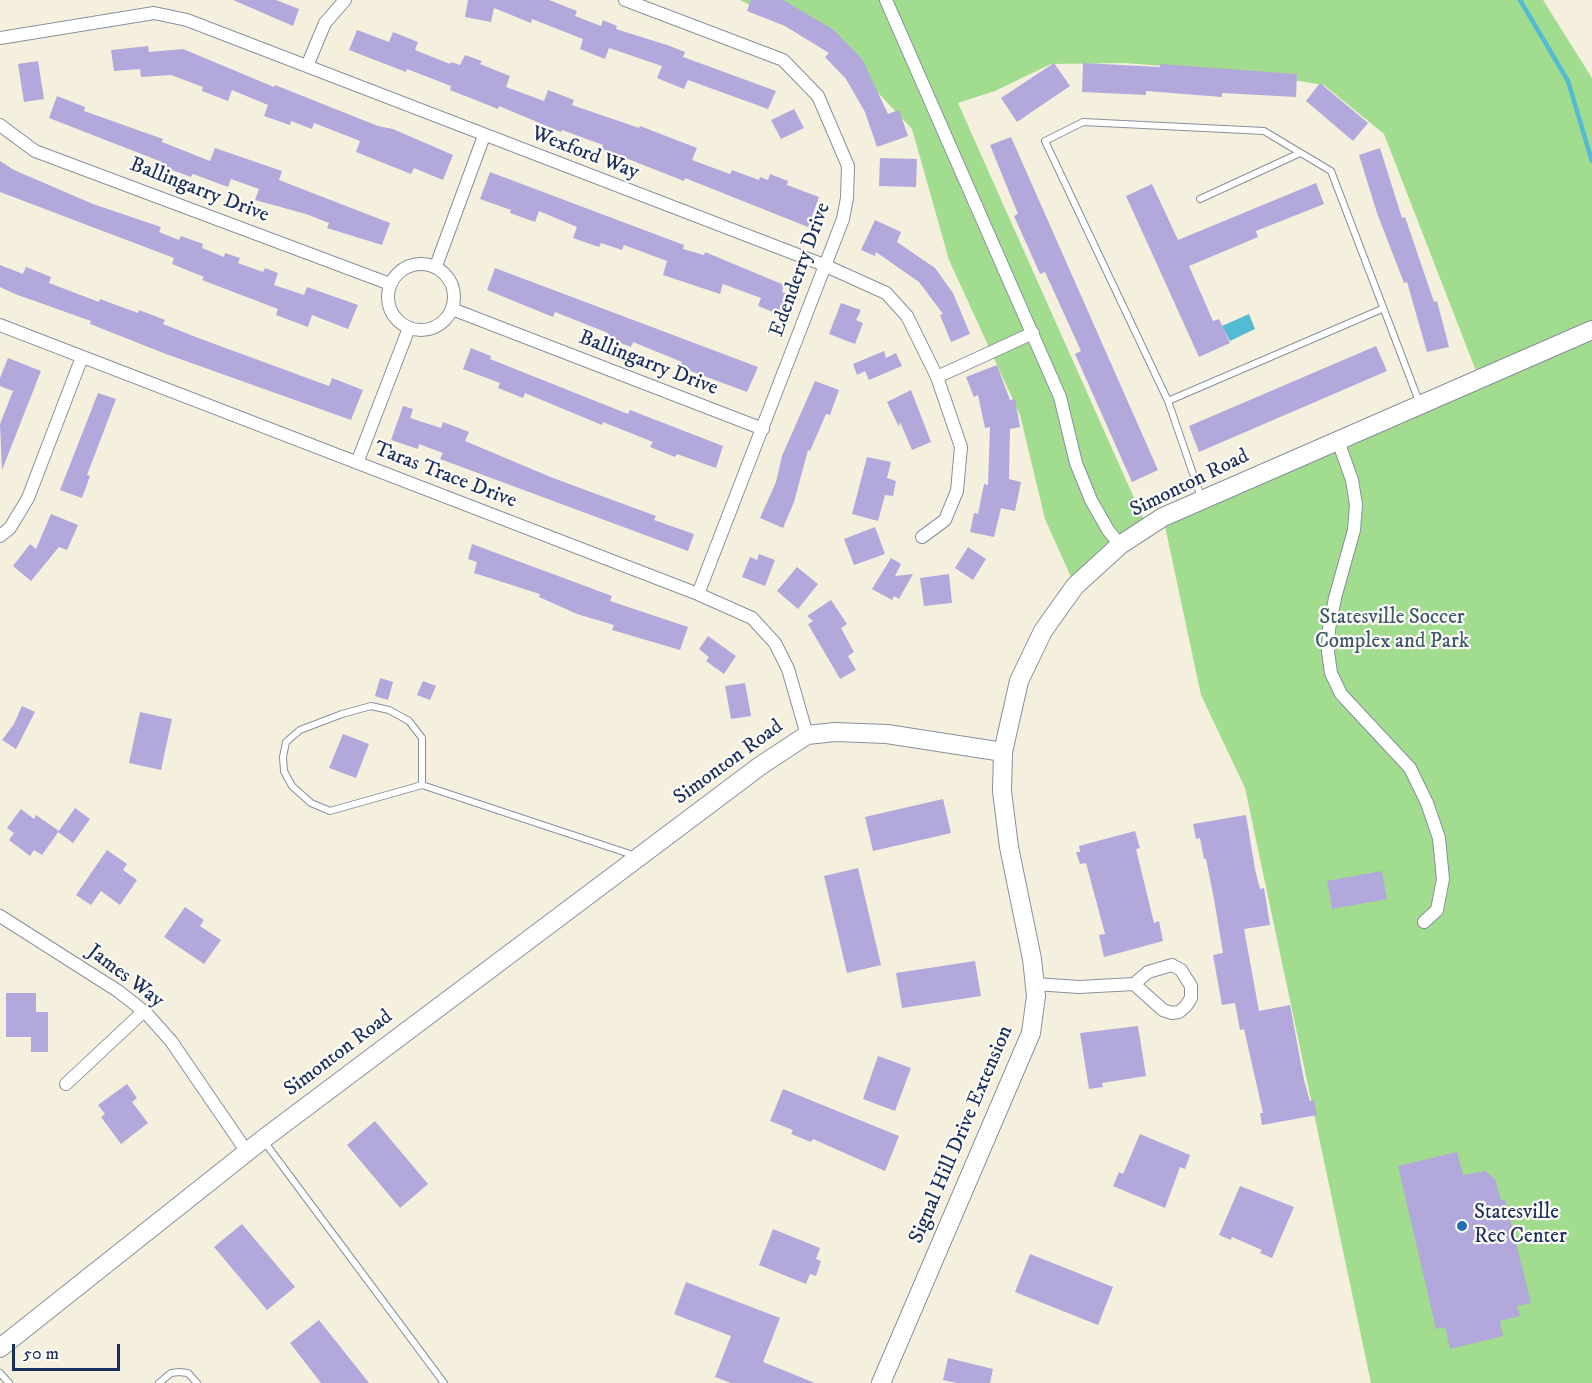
<!DOCTYPE html>
<style>
body{margin:0}
#map{position:relative;width:1592px;height:1383px;overflow:hidden;background:#f5f0dd;font-family:"IM FELL DW Pica",serif}
canvas{display:block}
.scale{position:absolute;left:12px;top:1344px;width:108px;height:27px;box-sizing:border-box;border:3px solid #1b2f5e;border-top:0;padding-left:8px;font-size:18px;line-height:21px;white-space:nowrap;color:#1b2f5e;-webkit-text-stroke:4px #fdfcf7;paint-order:stroke}
</style>
<div id="map">
<canvas width="1592" height="1383"></canvas>
<div class="scale">50 m</div>
</div>
<script>
const ctx = document.querySelector('canvas').getContext('2d');
ctx.lineJoin = 'round';
function fillPath(path, color) { ctx.fillStyle = color; ctx.fill(path, 'evenodd'); }
const toPath = rows => new Path2D(rows.map(r => 'M' + r).join(''));
function trace(path, color, width, dash) { ctx.strokeStyle = color; ctx.lineWidth = width; ctx.lineCap = dash ? 'butt' : 'round'; ctx.setLineDash(dash || []); ctx.stroke(path); }
function label(font, color, halo, rows, align = 'center') {
  ctx.font = font + ' "IM FELL DW Pica",serif'; ctx.lineWidth = 4.5; ctx.setLineDash([]); ctx.textBaseline = 'middle'; ctx.strokeStyle = halo; ctx.fillStyle = color; for (const [text, x, y, turn = 0] of rows) {
    ctx.save(); ctx.translate(x, y); ctx.rotate((+turn || 0) * Math.PI / 180); ctx.textAlign = isNaN(turn) ? turn : align; if (halo) ctx.strokeText(text, 0, 0); ctx.fillText(text, 0, 0); ctx.restore();
  }
}
fillPath(toPath([
 [740,0,1543,0,1592,78,1592,1383,1371,1383,1245,788,1201,695,1163,517,1476,371,1384,134,1324,85,1243,72,1124,63,1051,64,995,91,958,103,1147,527,1075,586,1045,519,1020,415,949,260,912,129,841,53]
]), '#a2dc8e');
fillPath(toPath([
 [1249,314,1255,329,1230,341,1222,326]
]), '#55bbd3');
trace(toPath([
 [1520,0,1568,81,1592,161]
]), '#55bbd3', 4.5);
fillPath(toPath([
 [233,0,276,0,299,9,293,26],
 [468,0,549,0,577,11,575,16,601,26,603,20,617,26,616,29,670,46,685,52,683,57,776,91,768,109,688,80,684,89,657,78,662,66,609,48,605,59,580,49,583,39,532,19,531,23,494,8,491,22,465,17],
 [751,0,783,0,834,30,862,59,888,114,899,110,908,136,877,147,865,112,846,79,825,57,829,53,785,26,747,11],
 [357,30,389,42,393,32,418,42,415,50,450,64,451,62,460,65,465,55,482,61,480,64,510,76,506,87,544,101,548,90,574,100,572,105,639,128,640,126,697,148,692,160,730,174,732,170,759,180,760,177,768,180,770,174,788,181,787,185,819,197,808,227,685,178,684,181,623,157,602,149,603,145,562,130,561,132,499,106,498,109,483,103,450,90,451,86,407,69,406,72,349,50],
 [148,46,149,52,183,49,274,87,275,85,378,126,393,129,453,155,443,180,414,168,411,174,356,152,360,141,314,123,312,129,291,121,290,125,264,116,268,105,232,90,228,101,202,91,203,87,171,75,141,77,140,69,114,71,111,50],
 [38,61,44,99,24,102,18,64],
 [1054,63,1070,86,1017,122,1001,98],
 [1083,63,1160,67,1160,64,1297,74,1296,97,1222,93,1222,97,1146,91,1146,95,1082,92],
 [1320,83,1368,123,1353,141,1306,101],
 [57,96,85,107,84,111,163,139,162,142,210,161,215,148,282,171,279,180,390,223,382,245,327,228,329,223,306,214,255,200,259,189,231,179,228,187,193,174,191,177,161,166,162,162,49,118],
 [794,109,804,128,781,139,771,120],
 [1011,137,1158,470,1132,482,1075,354,1081,351,1045,272,1040,274,1014,216,1018,214,990,145],
 [1380,148,1402,218,1405,217,1434,302,1437,301,1449,347,1427,352,1407,282,1404,283,1377,213,1359,155],
 [880,158,917,159,916,187,879,186],
 [0,161,14,170,93,204,161,227,159,232,179,240,181,236,203,244,202,248,224,257,225,253,240,258,238,263,263,272,265,268,278,273,274,285,304,295,307,287,358,305,348,329,312,315,308,327,276,315,278,309,202,280,204,277,172,264,174,258,0,192],
 [490,172,684,245,683,249,704,255,705,252,784,285,782,292,793,296,785,317,758,306,761,298,723,284,720,294,663,275,667,261,624,245,622,250,601,243,599,247,573,238,577,227,539,211,535,222,510,213,511,210,480,199],
 [1316,183,1324,204,1256,231,1258,237,1189,266,1213,321,1219,319,1230,343,1199,357,1126,196,1152,184,1178,240],
 [875,220,901,232,897,242,935,268,953,293,970,334,951,342,940,315,943,314,919,282,876,252,875,256,861,250],
 [0,265,23,274,26,267,51,277,49,283,99,302,100,299,138,313,139,310,165,320,163,324,201,339,329,386,332,378,363,390,351,420,166,354,90,324,91,321,15,294,0,287],
 [495,268,758,367,747,392,680,367,682,362,633,342,631,347,606,337,608,333,555,312,553,317,487,290],
 [841,303,861,310,856,320,863,323,855,344,829,334],
 [1376,346,1387,371,1199,452,1189,426],
 [471,348,491,356,490,359,628,414,630,410,723,446,716,468,677,454,675,457,650,447,653,442,603,422,602,425,525,393,523,398,498,388,500,383,463,369],
 [884,351,886,358,896,353,902,366,869,380,865,371,857,375,853,364],
 [8,358,41,371,2,470,0,424,13,391,0,386,0,378],
 [997,365,1010,400,1015,399,1020,427,1010,429,1009,479,1021,482,1015,511,1001,508,994,537,970,532,974,513,978,514,984,484,988,485,990,427,985,428,978,395,974,397,966,377],
 [815,381,839,390,830,415,826,414,810,451,808,450,794,502,783,528,760,518,776,482,782,456],
 [911,390,931,442,912,450,900,422,899,427,887,402],
 [98,393,116,399,87,475,90,476,82,498,60,490],
 [403,406,413,409,410,418,441,428,443,422,469,432,465,441,553,478,656,516,654,520,694,534,688,551,440,459,443,453,419,444,418,449,391,440],
 [867,457,891,462,887,478,896,481,893,496,885,495,878,521,852,514],
 [51,514,78,525,67,550,59,547,31,581,13,566,30,544,36,549],
 [875,527,885,554,854,565,844,539],
 [472,544,612,596,610,601,688,627,680,650,612,630,614,625,577,614,539,597,540,594,474,573,477,562,468,559],
 [968,547,986,559,973,580,955,568],
 [759,554,775,560,765,586,742,577,750,557,757,560],
 [891,558,901,564,895,576,913,574,899,599,894,596,892,600,872,589],
 [797,567,818,584,798,609,777,591],
 [949,574,952,603,924,606,920,578],
 [831,600,847,624,841,628,854,652,848,656,856,670,840,679,808,624,813,621,807,616],
 [708,636,736,656,724,674,706,661,709,657,699,649],
 [380,678,393,682,388,700,375,696],
 [423,681,436,686,430,700,417,695],
 [745,683,751,716,731,719,725,686],
 [22,706,35,712,16,749,2,740,14,724],
 [140,712,172,719,161,770,129,763],
 [343,734,369,744,356,778,329,768],
 [943,799,951,833,873,851,865,817],
 [75,808,90,819,73,843,58,832],
 [21,809,34,819,36,815,59,831,42,855,34,850,30,856,9,840,14,833,7,828],
 [1246,815,1255,869,1260,889,1264,888,1270,925,1244,929,1259,1011,1290,1005,1304,1080,1310,1101,1314,1100,1317,1115,1262,1125,1260,1113,1263,1113,1244,1029,1240,1030,1235,1003,1222,1005,1213,955,1223,953,1214,899,1206,859,1204,859,1200,838,1196,839,1193,824],
 [1135,831,1140,848,1136,849,1154,923,1159,921,1163,941,1104,957,1099,935,1105,934,1086,863,1080,864,1076,852,1080,852,1079,846],
 [107,850,127,864,123,870,137,880,120,905,101,891,91,905,76,895],
 [858,868,881,965,847,973,824,876],
 [1382,871,1387,899,1332,909,1327,881],
 [185,907,204,920,200,926,221,940,204,964,164,937],
 [975,961,981,996,902,1008,896,973],
 [6,993,36,993,36,1012,48,1012,48,1052,31,1052,31,1037,6,1037],
 [1138,1026,1146,1076,1102,1083,1103,1087,1089,1089,1080,1033],
 [878,1056,911,1068,895,1111,863,1099],
 [127,1084,137,1098,132,1102,148,1123,121,1144,101,1117,105,1114,98,1105],
 [783,1089,899,1136,885,1171,813,1139,811,1142,791,1134,793,1130,770,1121],
 [375,1121,428,1184,400,1208,347,1145],
 [1140,1134,1190,1155,1185,1169,1180,1167,1165,1208,1113,1186,1119,1172,1123,1174],
 [1457,1152,1463,1175,1485,1171,1495,1179,1501,1200,1505,1199,1531,1303,1517,1306,1520,1316,1500,1321,1503,1336,1450,1349,1445,1327,1436,1329,1398,1166],
 [1240,1186,1294,1207,1272,1258,1260,1253,1262,1250,1232,1237,1231,1240,1219,1235],
 [242,1224,295,1287,267,1310,214,1247],
 [773,1229,820,1248,816,1259,821,1261,816,1276,810,1274,806,1284,759,1265],
 [1030,1254,1113,1287,1098,1325,1015,1292],
 [686,1282,780,1318,763,1362,815,1383,731,1383,715,1377,731,1336,674,1314],
 [319,1320,369,1383,321,1383,290,1343],
 [948,1358,993,1369,990,1383,957,1383,943,1380]
]), '#b2a8db');
const lane = toPath([
 [1200,199,1300,153],
 [1382,309,1168,401,1045,141,1083,122,1264,131,1331,171,1420,404],
 [1168,401,1201,497],
 [422,785,422,738,409,721,389,710,371,706,342,714,300,730,286,742,283,757,284,771,292,786,311,803,330,811,422,785,636,856],
 [263,1140,444,1383],
 [0,1373,9,1383],
 [159,1383,171,1373,179,1372,188,1373,197,1383]
]);
const street = toPath([
 [625,0,783,60,818,96,848,166,847,198,843,219,698,594],
 [886,0,1060,397,1076,463,1091,500,1108,530,1120,545],
 [0,38,154,13,187,20,824,265,886,293,907,316,937,377,961,447,957,491,945,520,922,537],
 [307,66,325,23,345,0],
 [0,125,35,151,390,284],
 '388 297a33 33 0 1 1 66 0a33 33 0 1 1-66 0Z',
 [436,266,484,136],
 [452,309,763,429],
 [0,325,698,594,752,618,775,643,788,669,807,735],
 [937,377,1033,333],
 [1338,441,1352,480,1356,505,1354,530,1335,598,1329,629,1328,652,1331,673,1341,694,1410,768,1427,803,1439,838,1443,879,1437,910,1424,922],
 [357,463,409,328],
 [0,536,10,528,28,498,82,357],
 [0,916,118,991,146,1013,171,1041,247,1152],
 [1172,965,1181,970,1191,986,1191,998,1186,1006,1179,1012,1172,1013,1163,1010,1134,984,1148,972,1172,965],
 [1035,984,1079,987,1134,984],
 [66,1084,144,1011]
]);
const secondary = toPath([
 [0,1348,262,1140,760,766,807,735,835,732,887,734,1003,752],
 [881,1383,1031,1033,1036,996,1032,959,1009,847,1002,791,1003,752,1019,681,1043,631,1075,586,1120,545,1163,517,1592,330]
]);
trace(lane, '#88909e', 8);
trace(street, '#88909e', 14);
trace(secondary, '#88909e', 20);
trace(lane, '#fff', 6);
trace(street, '#fff', 12);
trace(secondary, '#fff', 18);
for (const [x, y, r, color] of [
 [1462,1226,6,"#1f6fb2"]
]) { const dot = new Path2D(); dot.arc(x, y, r, 0, 2 * Math.PI); ctx.fillStyle = color; ctx.fill(dot); trace(dot, '#fdfcf7', 2); }
label('21px', '#1b2f5e', '#fdfcf7', [
 ["Wexford Way",585,154,21],
 ["Ballingarry Drive",199,191,21],
 ["Edenderry Drive",801,270,-70],
 ["Ballingarry Drive",648,364,21],
 ["Taras Trace Drive",445,476,21],
 ["Simonton Road",1190,484,-26],
 ["Simonton Road",729,763,-36],
 ["James Way",125,977,37],
 ["Simonton Road",339,1054,-37],
 ["Signal Hill Drive Extension",962,1135,-67]
]);
label('21px', '#3d5a6a', '#fdfcf7', [
 ["Statesville Soccer",1392,619],
 ["Complex and Park",1392,643]
]);
label('21px', '#1b2f5e', '#fdfcf7', [
 ["Statesville",1474,1214],
 ["Rec Center",1474,1238]
], 'left');
</script>
